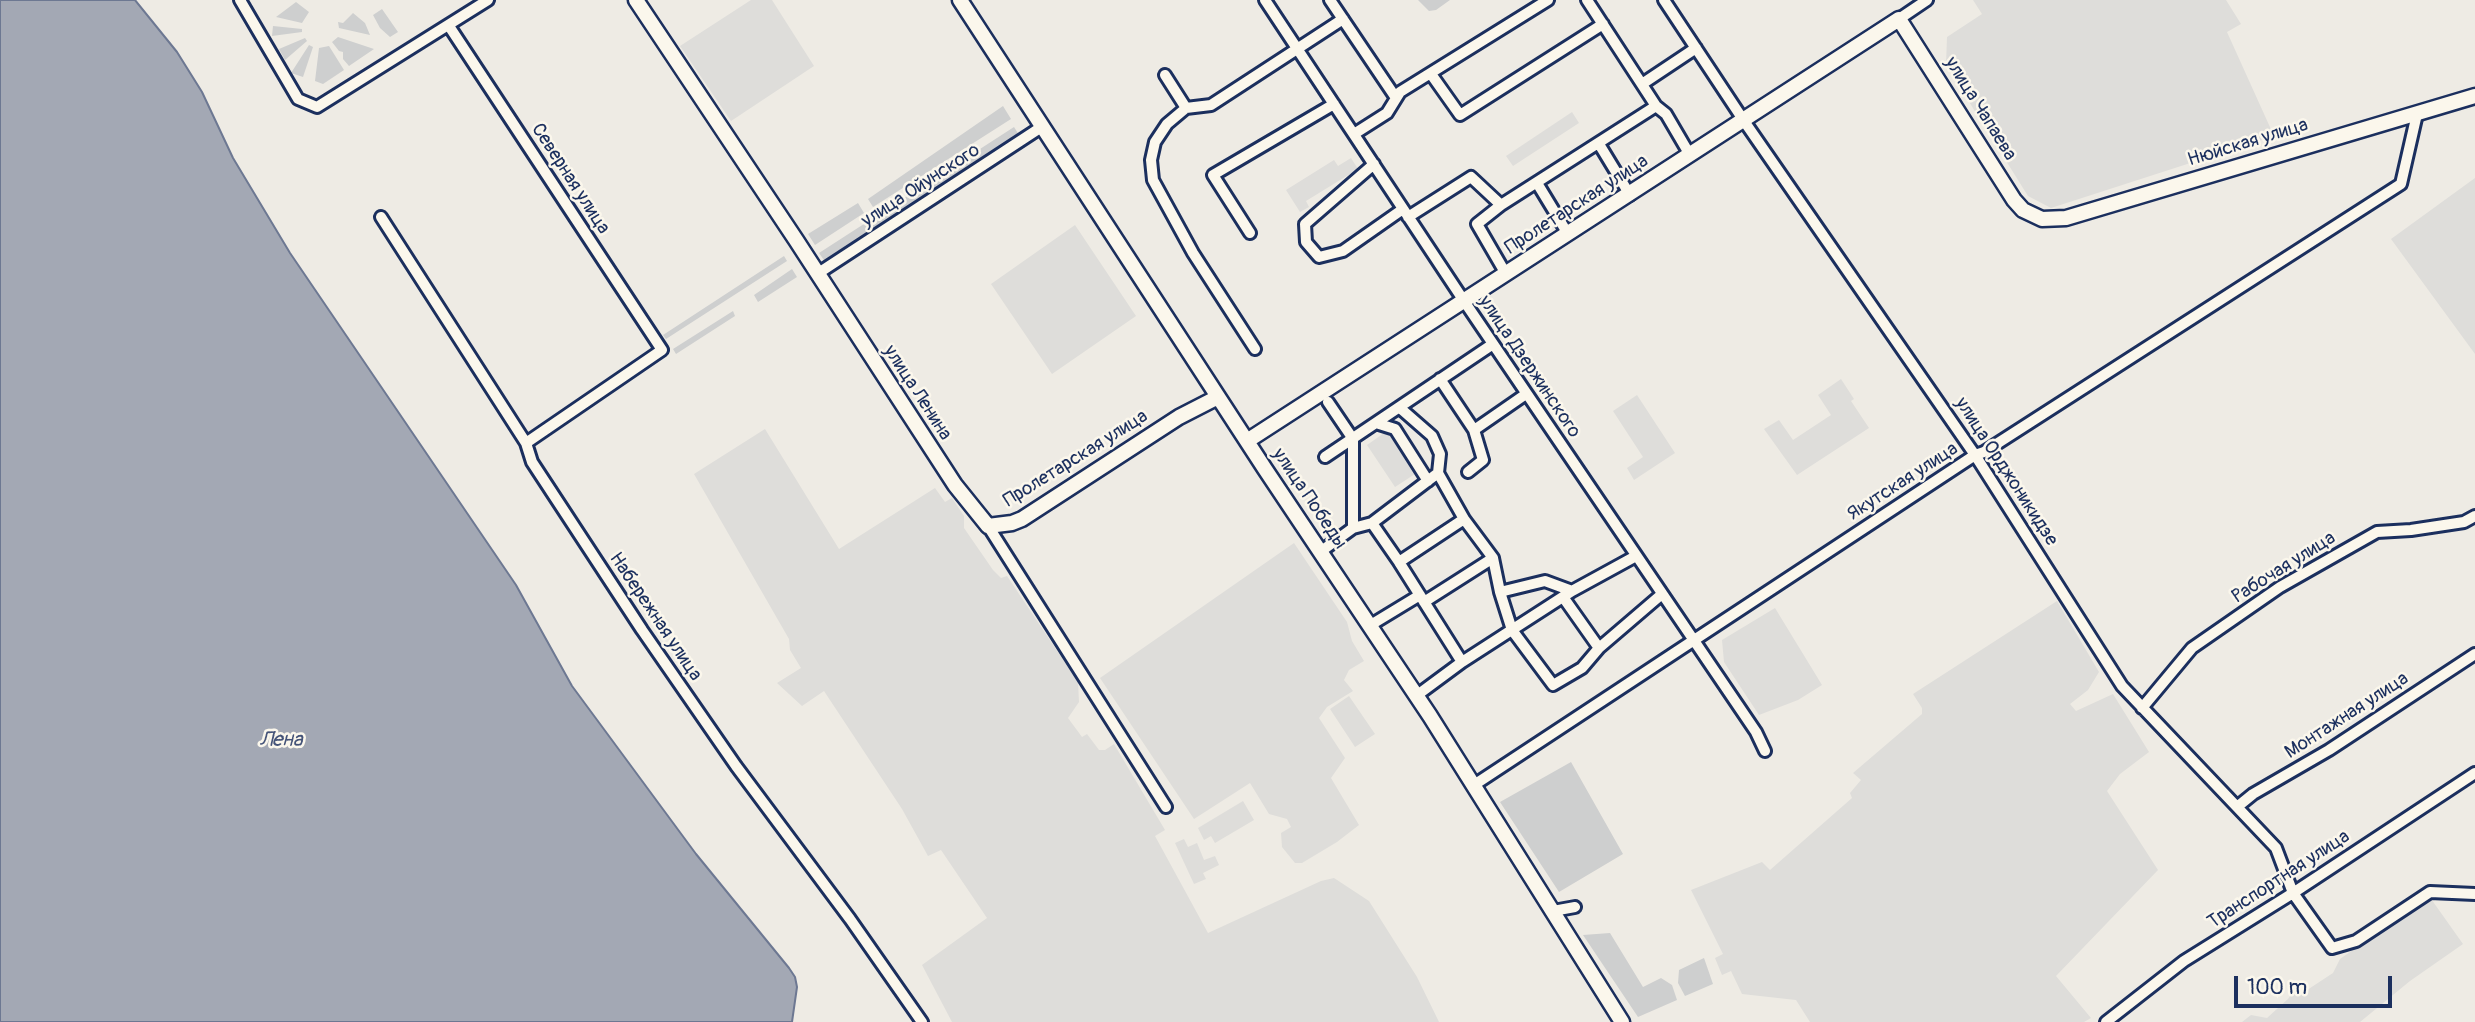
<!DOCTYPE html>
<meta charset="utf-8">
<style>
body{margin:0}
#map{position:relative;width:2475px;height:1022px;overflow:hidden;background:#eeebe4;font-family:Pangolin,sans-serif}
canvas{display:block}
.scale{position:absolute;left:2234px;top:976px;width:158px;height:32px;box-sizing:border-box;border:4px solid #1b2f5e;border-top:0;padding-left:9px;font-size:21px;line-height:24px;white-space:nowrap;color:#1b2f5e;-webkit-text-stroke:5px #fbf7ec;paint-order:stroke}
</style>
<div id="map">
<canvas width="2475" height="1022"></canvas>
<div class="scale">100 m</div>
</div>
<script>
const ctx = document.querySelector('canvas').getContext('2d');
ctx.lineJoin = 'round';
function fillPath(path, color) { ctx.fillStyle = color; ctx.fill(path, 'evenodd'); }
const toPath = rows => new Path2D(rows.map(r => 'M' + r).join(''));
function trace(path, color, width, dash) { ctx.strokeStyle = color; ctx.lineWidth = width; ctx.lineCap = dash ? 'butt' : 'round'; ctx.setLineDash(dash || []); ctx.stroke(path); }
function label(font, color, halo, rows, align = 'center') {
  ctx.font = font + ' Pangolin,sans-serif'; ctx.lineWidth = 5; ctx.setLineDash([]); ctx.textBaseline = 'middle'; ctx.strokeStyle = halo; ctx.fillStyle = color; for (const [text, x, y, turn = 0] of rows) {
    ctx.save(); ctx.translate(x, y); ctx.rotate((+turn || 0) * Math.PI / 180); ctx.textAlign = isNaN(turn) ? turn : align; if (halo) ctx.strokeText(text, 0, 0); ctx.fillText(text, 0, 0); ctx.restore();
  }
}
fillPath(toPath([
 [751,0,772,0,814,66,731,121,680,46],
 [1973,0,2226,0,2241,24,2227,32,2274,136,2051,208,2028,196,1946,65,1947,37,1982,14],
 [1572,112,1579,123,1513,166,1506,156],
 [1351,158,1358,169,1306,201,1309,207,1300,212,1286,190,1334,160,1338,166],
 [2475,178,2475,354,2391,239],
 [1075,225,1136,316,1052,374,991,284],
 [1841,379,1854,399,1851,401,1869,428,1797,475,1764,429,1779,420,1793,440,1831,415,1818,395],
 [1637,395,1675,453,1634,480,1627,468,1643,457,1613,411],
 [765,429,839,549,935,488,945,502,952,498,964,516,964,528,993,570,1001,578,1007,576,1078,682,1079,702,1068,718,1082,737,1087,734,1099,750,1105,750,1114,744,1165,830,1155,836,1208,933,1321,881,1334,878,1369,901,1417,977,1439,1022,952,1022,922,965,987,918,941,850,928,856,902,809,824,691,802,706,777,683,801,668,790,650,789,639,694,474],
 [1387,431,1415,474,1395,487,1367,445],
 [1294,543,1347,622,1352,641,1364,661,1349,670,1344,680,1353,691,1327,707,1319,718,1345,758,1331,778,1359,825,1337,842,1302,863,1295,863,1282,847,1281,833,1291,827,1287,819,1269,814,1250,783,1194,819,1100,678],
 [2057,601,2099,672,2088,690,2070,704,2076,711,2113,694,2149,752,2120,774,2107,791,2158,870,2056,976,2091,1018,2084,1022,1810,1022,1796,1000,1742,994,1731,971,1722,975,1715,958,1723,954,1691,890,1762,862,1770,870,1852,798,1850,793,1861,780,1853,773,1922,714,1922,708,1913,694],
 [1775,608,1822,685,1798,700,1759,715,1724,662,1722,640],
 [1349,696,1375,734,1355,747,1330,709],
 [1243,801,1254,820,1215,843,1211,836,1204,840,1198,828],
 [1184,839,1188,847,1197,843,1204,860,1215,856,1219,865,1203,873,1206,879,1194,884,1175,843],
 [2429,896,2463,944,2410,981,2360,1022,2242,1022,2251,1015,2267,1018,2288,999,2296,988,2301,994,2333,973,2340,959]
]), '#deddda');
fillPath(toPath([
 [1418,0,1450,0,1436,10,1429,11],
 [296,2,309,12,302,23,276,17],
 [382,9,398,32,390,37,380,28,373,15],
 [353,13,365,23,370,35,339,28,338,22,343,23],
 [273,26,302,29,302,32,272,36],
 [338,37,374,49,349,66,343,59,343,52,339,51,332,42],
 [305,38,307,41,285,60,279,49],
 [309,45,313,47,303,77,291,73],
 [329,46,344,70,323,84,315,81,319,48],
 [1003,106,1011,119,873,207,868,199],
 [1014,127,1021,138,826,263,819,253],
 [858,203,864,213,815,245,808,234],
 [784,256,787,261,666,339,663,335],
 [792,269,797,277,758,302,754,295],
 [733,311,735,316,676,354,673,349],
 [1571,762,1623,854,1559,892,1500,802],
 [1610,933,1643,987,1661,978,1672,985,1677,1000,1638,1017,1583,935],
 [1704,958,1713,984,1685,996,1678,983,1679,970]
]), '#cecfcf');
const water = toPath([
 [0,0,135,0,177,52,202,92,233,158,290,253,516,585,572,686,696,854,789,968,795,977,797,987,792,1022,0,1022,0,0]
]);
fillPath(water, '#a3a8b4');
trace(water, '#6d7892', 2);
const minor = toPath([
 [240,0,298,99,317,107,488,0],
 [1265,0,1464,301,1756,732,1765,751],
 [1330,0,1396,98],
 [1587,0,1656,106,1666,114,1690,155],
 [1664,0,1744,121,1975,455,2122,686,2276,848,2293,893,2332,948,2356,941,2430,892,2475,894],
 [1899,19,1927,0],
 [449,26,662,350,526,443],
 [1431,74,1460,115,1603,24],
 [1165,75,1186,108,1211,105,1343,19],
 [1642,84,1696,48],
 [1186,108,1167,124,1155,142,1151,160,1153,180,1193,253,1255,349],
 [1354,134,1387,113,1400,92,1548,0],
 [1599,144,1630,195],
 [1374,164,1305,224,1306,242,1319,257,1343,251,1403,209],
 [1537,183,1568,234],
 [381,217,526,443,532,462,642,630,736,766,850,919,922,1022],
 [1408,217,1471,177,1501,205],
 [1250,233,1213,175,1334,104],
 [817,274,1043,126],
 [1506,274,1477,224,1501,205,1656,106],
 [1440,379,1474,430,1483,460,1468,472],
 [1328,402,1353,439,1353,528],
 [1400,408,1432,436,1440,454,1438,473,1464,519,1493,558,1500,592,1512,630,1553,685,1582,668,1599,648,1662,594],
 [1376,423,1395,429,1428,481],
 [1474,430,1526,394],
 [1325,457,1493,344],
 [1372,523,1399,562,1462,662],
 [988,526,1166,807],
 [1320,552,1353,528,1372,523,1438,473],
 [1399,562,1464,519],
 [1500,592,1545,581,1572,591],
 [1563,597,1599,648],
 [1424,602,1493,558],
 [1369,626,1420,595],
 [1416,696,1462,662,1572,591,1636,556],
 [2142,708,2192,648,2280,587,2377,532,2411,530,2464,522,2475,516],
 [1474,785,1975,455,1984,452,2401,184,2417,114],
 [2237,807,2253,794,2329,750,2475,654],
 [1553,911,1575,907],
 [2106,1022,2184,961,2293,893,2475,773]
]);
const major = toPath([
 [636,0,796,240,955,485,988,526,1012,523,1022,519,1179,417,1218,397],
 [960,0,1265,469,1430,716,1622,1022],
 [1247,441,1899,19,2014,200,2023,210,2042,219,2066,218,2475,96]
]);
trace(minor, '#1b2f5e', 16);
trace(major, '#1b2f5e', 19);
trace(minor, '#fbf7ec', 10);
trace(major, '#fbf7ec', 14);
label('19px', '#1b2f5e', '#fbf7ec', [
 ["улица Чапаева",1980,109,58],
 ["Нюйская улица",2248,143,-17],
 ["Северная улица",570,179,57],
 ["улица Ойунского",921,186,-33],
 ["Пролетарская улица",1577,205,-33],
 ["улица Дзержинского",1529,367,56],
 ["улица Ленина",917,393,57],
 ["Пролетарская улица",1076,459,-32],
 ["улица Орджоникидзе",2006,472,57],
 ["Якутская улица",1903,482,-33],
 ["улица Победы",1309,499,56],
 ["Рабочая улица",2284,568,-32],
 ["Набережная улица",655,617,56],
 ["Монтажная улица",2347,716,-33],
 ["Транспортная улица",2279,880,-33]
]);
label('italic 21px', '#445378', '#fbf7ec', [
 ["Лена",281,741]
]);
</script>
